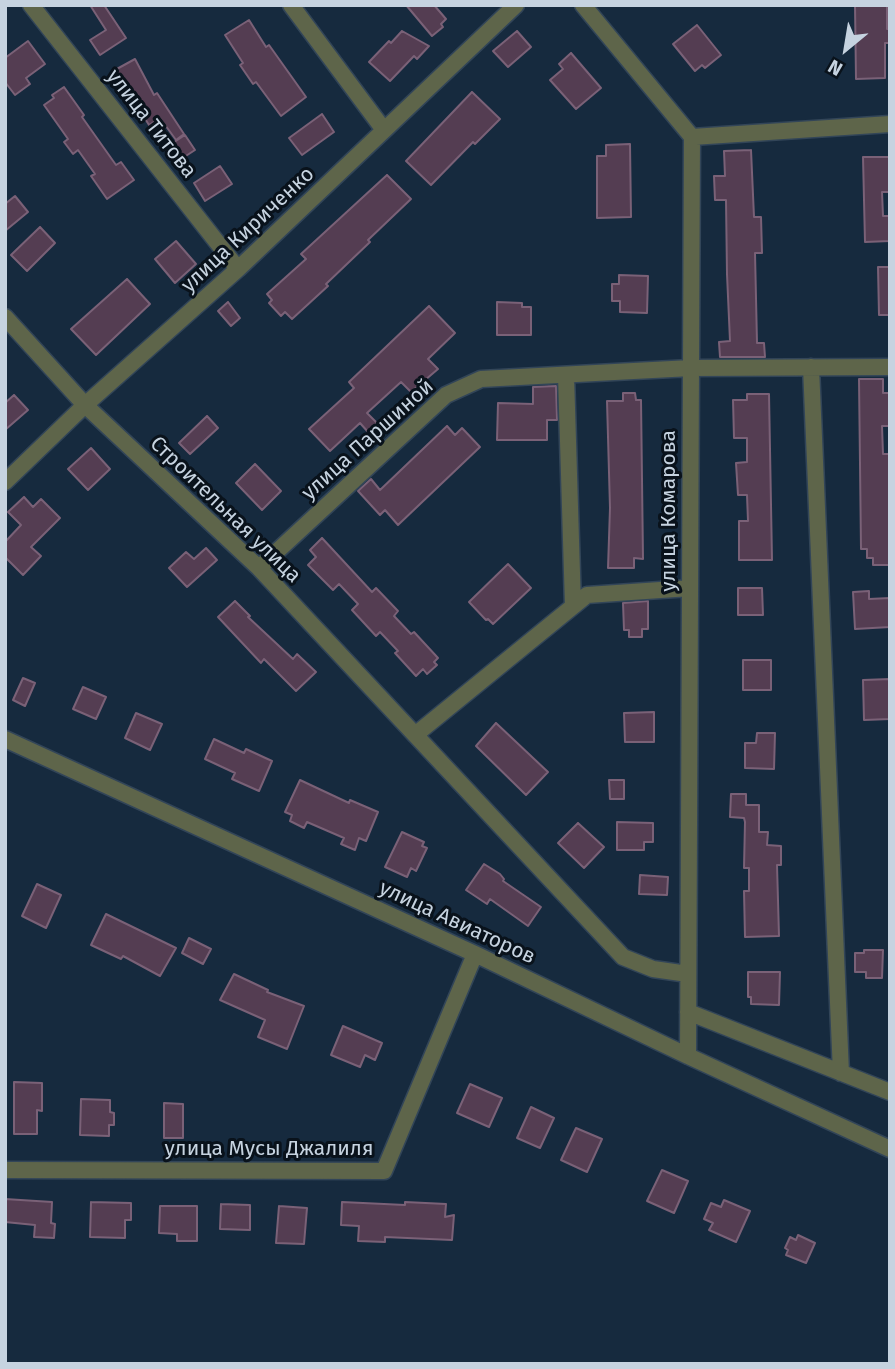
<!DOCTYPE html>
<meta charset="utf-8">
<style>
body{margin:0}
#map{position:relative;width:895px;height:1369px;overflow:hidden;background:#162a3e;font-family:"Fira Sans",sans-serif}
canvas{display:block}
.frame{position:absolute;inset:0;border:7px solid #c6d3e0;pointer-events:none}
.north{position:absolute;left:811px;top:14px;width:70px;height:70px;-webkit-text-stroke:5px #09121b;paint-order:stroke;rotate:210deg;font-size:19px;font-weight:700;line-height:28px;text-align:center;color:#c6d3e0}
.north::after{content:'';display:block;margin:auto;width:24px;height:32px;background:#c6d3e0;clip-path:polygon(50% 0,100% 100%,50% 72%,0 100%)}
</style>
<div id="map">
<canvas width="895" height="1369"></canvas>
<div class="frame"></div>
<div class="north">N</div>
</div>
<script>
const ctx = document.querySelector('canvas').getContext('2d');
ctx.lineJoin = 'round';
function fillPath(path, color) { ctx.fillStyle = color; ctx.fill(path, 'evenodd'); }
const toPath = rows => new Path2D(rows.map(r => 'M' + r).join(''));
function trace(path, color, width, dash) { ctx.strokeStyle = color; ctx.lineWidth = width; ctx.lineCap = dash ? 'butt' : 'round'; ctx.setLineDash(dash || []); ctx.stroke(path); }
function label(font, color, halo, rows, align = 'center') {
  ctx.font = font + ' "Fira Sans",sans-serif'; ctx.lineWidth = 6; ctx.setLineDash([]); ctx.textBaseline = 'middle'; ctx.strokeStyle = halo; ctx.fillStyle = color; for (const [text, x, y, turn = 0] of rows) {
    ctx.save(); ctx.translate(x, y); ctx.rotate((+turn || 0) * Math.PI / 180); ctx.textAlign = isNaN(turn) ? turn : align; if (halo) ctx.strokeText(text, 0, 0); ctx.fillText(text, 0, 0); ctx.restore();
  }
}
const building = toPath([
 [90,5,104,5,126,38,100,55,90,40,106,30,90,5],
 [406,5,434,5,446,19,441,24,443,27,432,36,406,5],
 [855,5,887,5,887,29,890,29,890,43,885,43,885,78,856,79,855,5],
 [249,20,266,47,269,45,306,97,281,116,256,82,253,84,240,65,243,63,225,35,249,20],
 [697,25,721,55,705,68,702,65,695,71,673,44,697,25],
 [402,31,429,46,417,59,414,56,390,81,369,62,389,41,391,43,402,31],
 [517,31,531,47,508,67,493,51,517,31],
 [28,41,45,64,26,78,30,84,15,95,5,82,5,58,28,41],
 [571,53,601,88,576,109,550,80,563,69,559,64,571,53],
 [135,59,154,95,157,93,184,134,176,140,160,118,149,125,115,70,135,59],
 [64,87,84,115,82,117,116,165,121,162,134,180,107,199,91,176,95,174,78,150,73,154,64,142,68,139,44,105,54,98,52,95,64,87],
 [472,92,500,119,475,144,473,142,431,185,406,161,472,92],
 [322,114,334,132,302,155,289,138,322,114],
 [185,135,195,150,175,163,165,148,185,135],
 [630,144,631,217,597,218,597,156,606,156,606,145,630,144],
 [751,150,754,217,761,217,762,253,755,253,757,343,764,343,765,357,720,357,719,342,730,341,727,274,726,200,715,200,714,176,725,176,724,151,751,150],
 [863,157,890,157,890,192,882,192,883,216,890,216,890,241,865,242,863,157],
 [220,166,232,184,205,201,194,183,220,166],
 [387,175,411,199,368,240,370,242,326,284,328,286,292,319,285,312,281,316,269,303,272,300,267,294,306,259,301,254,387,175],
 [15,196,28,212,5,231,5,204,15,196],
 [40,227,55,243,27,271,11,255,40,227],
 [176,241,196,264,175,283,155,259,176,241],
 [878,267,890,267,890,315,879,315,878,267],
 [619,275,648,276,647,313,620,312,620,301,612,301,612,284,619,284,619,275],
 [127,279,150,304,96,355,71,329,127,279],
 [228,302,240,318,231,326,218,311,228,302],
 [497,302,522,303,522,307,531,307,531,335,497,335,497,302],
 [429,306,455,333,428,359,438,369,411,392,401,382,367,413,377,423,368,432,360,423,330,451,309,429,354,388,349,382,429,306],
 [859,379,883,379,883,393,890,393,890,426,882,426,883,454,890,454,890,565,873,565,873,558,867,558,867,549,861,549,859,379],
 [556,386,557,420,547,420,547,440,497,440,498,403,533,404,533,387,556,386],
 [623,393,635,393,636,400,641,400,643,559,634,558,634,568,608,568,610,508,607,401,623,401,623,393],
 [747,394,769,394,772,560,739,560,739,521,748,521,747,495,738,495,736,463,747,462,747,438,734,438,733,400,747,400,747,394],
 [14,395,28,410,5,430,5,403,14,395],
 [207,416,218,428,190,454,179,443,207,416],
 [447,426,455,435,462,428,480,447,398,525,385,510,380,515,358,491,371,479,380,490,447,426],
 [91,448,110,469,88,490,68,469,91,448],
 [255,464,281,491,262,510,236,483,255,464],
 [24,497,33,507,41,499,60,518,31,547,41,556,23,575,5,557,5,542,21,525,8,512,24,497],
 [322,538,372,592,376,588,398,611,394,616,411,634,414,632,438,658,434,662,437,665,427,674,423,669,416,676,395,653,398,651,380,632,376,636,352,610,358,604,339,584,333,590,308,565,316,557,310,550,322,538],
 [206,548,217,560,187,587,169,568,186,552,194,559,206,548],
 [508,564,531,588,493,624,488,619,486,620,469,602,508,564],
 [738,588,762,588,763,615,738,615,738,588],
 [869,591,869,599,890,598,890,627,855,629,853,592,869,591],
 [235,601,250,616,248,617,293,659,297,654,316,672,296,691,264,659,261,663,218,617,235,601],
 [648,601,648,629,642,629,642,637,629,637,629,630,624,630,623,603,648,601],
 [743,660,771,660,771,690,743,690,743,660],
 [23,678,35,683,25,706,13,700,23,678],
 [890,679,890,719,864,720,863,680,890,679],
 [83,687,106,697,96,719,73,709,83,687],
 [654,712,654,742,625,742,624,713,654,712],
 [136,713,162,724,150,750,125,738,136,713],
 [496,723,548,772,526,795,476,746,496,723],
 [757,733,775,733,774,769,745,768,745,743,756,743,757,733],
 [214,739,244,753,246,749,272,761,259,791,232,779,235,773,205,759,214,739],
 [300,780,349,803,350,800,378,812,366,841,359,838,355,850,341,844,344,838,307,822,304,828,290,821,292,815,285,812,300,780],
 [609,780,624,780,624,799,610,799,609,780],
 [731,794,746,794,746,805,759,805,759,832,768,832,767,845,781,846,781,865,777,865,779,936,745,937,744,891,749,891,749,868,744,868,745,822,744,818,730,817,731,794],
 [617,822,653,823,653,842,644,842,644,850,617,850,617,822],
 [578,823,604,847,584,868,558,843,578,823],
 [402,832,424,842,422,846,427,848,416,871,411,868,407,877,385,867,402,832],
 [484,864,500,874,504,879,503,881,541,907,528,926,490,899,487,904,466,890,484,864],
 [640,875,668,877,667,895,639,894,640,875],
 [37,884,61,895,46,928,22,916,37,884],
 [106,914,176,948,160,976,123,956,121,959,91,945,106,914],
 [189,938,211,949,203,964,182,953,189,938],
 [864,950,883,950,882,978,866,978,866,972,855,972,855,953,864,953,864,950],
 [748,972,780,972,779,1005,751,1004,751,997,748,997,748,972],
 [234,974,268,990,267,992,304,1006,287,1049,258,1037,265,1020,220,1000,234,974],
 [343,1026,382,1043,375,1060,365,1055,360,1067,331,1055,343,1026],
 [14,1082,42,1083,42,1111,37,1110,37,1134,14,1134,14,1082],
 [470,1084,502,1098,489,1127,457,1113,470,1084],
 [81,1099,110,1100,110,1112,114,1113,114,1125,109,1125,109,1136,80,1135,81,1099],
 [164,1103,183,1104,183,1138,164,1138,164,1103],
 [531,1107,554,1118,540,1148,517,1138,531,1107],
 [576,1128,602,1139,587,1172,561,1160,576,1128],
 [662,1170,688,1181,674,1213,647,1201,662,1170],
 [5,1199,52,1202,51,1223,55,1224,54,1238,34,1237,35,1225,5,1222,5,1199],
 [724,1200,750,1211,736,1242,709,1230,713,1223,704,1219,711,1203,721,1207,724,1200],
 [91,1202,131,1203,131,1220,125,1220,125,1238,90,1237,91,1202],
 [342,1202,405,1205,405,1202,446,1204,445,1217,454,1215,452,1240,385,1237,385,1242,358,1241,359,1226,341,1225,342,1202],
 [221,1204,250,1205,250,1230,220,1229,221,1204],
 [160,1206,197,1206,197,1241,177,1241,177,1234,159,1233,160,1206],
 [279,1206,307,1208,304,1244,276,1243,279,1206],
 [798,1235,815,1243,806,1263,786,1255,788,1250,785,1248,790,1237,796,1240,798,1235]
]);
fillPath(building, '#543d52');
trace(building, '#7a6177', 2);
const minor = toPath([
 [31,5,238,269],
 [291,5,384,130],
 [583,5,692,137,688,1056],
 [692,137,890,124],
 [5,317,85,405,259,568,623,957,653,969,688,974],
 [811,367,841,1073],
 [566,375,573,606],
 [5,482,85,405,238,269,516,5],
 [259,568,446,395,481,379,691,368,890,367],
 [415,735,587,595,690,588],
 [5,739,475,954,688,1056,890,1149],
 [688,1012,890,1092],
 [5,1170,384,1171,475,954]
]);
trace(minor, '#324558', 19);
trace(minor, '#5e654a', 16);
label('21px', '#c6d3e0', '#09121b', [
 ["улица Титова",151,124,52],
 ["улица Кириченко",248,230,-43],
 ["улица Паршиной",368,440,-42],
 ["Строительная улица",225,510,44],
 ["улица Комарова",669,511,-90],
 ["улица Авиаторов",457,923,25],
 ["улица Мусы Джалиля",269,1149]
]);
</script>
